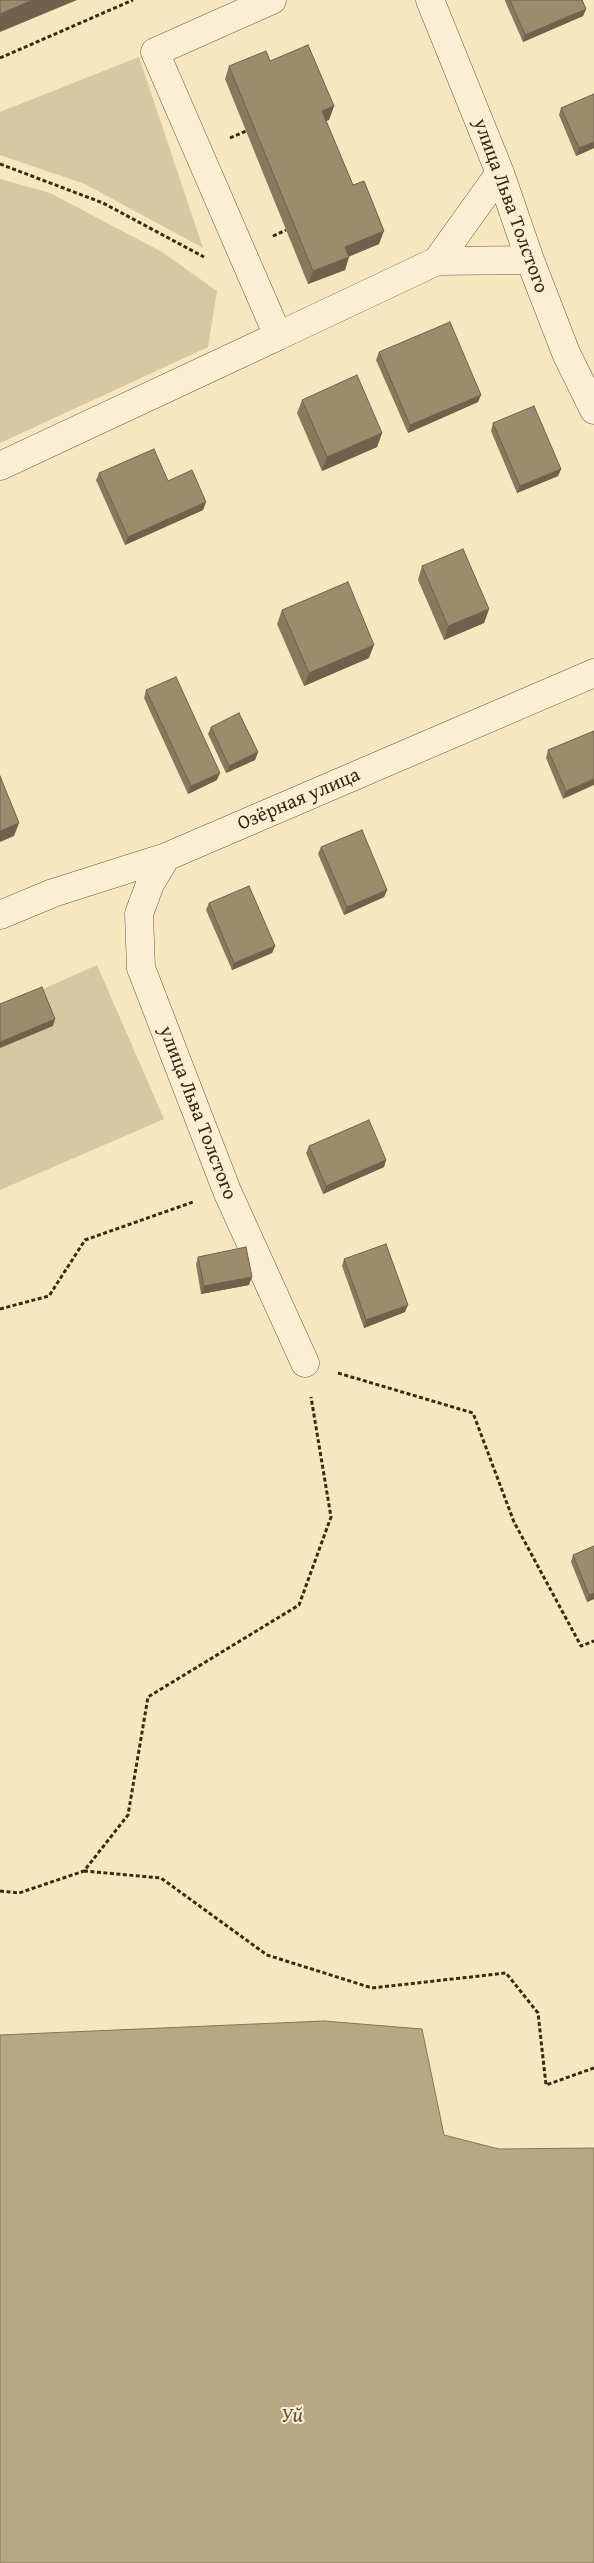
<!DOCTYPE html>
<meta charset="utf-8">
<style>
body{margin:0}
canvas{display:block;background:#f7e7bf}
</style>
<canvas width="594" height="2563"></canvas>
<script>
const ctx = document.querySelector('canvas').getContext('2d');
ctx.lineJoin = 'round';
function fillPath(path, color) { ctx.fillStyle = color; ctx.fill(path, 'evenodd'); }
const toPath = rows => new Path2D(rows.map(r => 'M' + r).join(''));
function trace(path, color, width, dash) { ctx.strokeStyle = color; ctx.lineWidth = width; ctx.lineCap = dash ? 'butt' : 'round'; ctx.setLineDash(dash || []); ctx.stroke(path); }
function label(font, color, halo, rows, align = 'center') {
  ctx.font = font + ' "Gentium Book Plus",serif'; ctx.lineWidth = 4; ctx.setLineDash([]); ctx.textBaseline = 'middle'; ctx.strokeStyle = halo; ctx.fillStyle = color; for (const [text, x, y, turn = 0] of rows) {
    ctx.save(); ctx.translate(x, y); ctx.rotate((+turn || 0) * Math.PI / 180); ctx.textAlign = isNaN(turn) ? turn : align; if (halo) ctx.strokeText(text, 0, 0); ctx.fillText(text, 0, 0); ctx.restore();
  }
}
fillPath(toPath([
 [139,57,203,248,85,184,0,155,0,112],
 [0,179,50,193,162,252,217,291,208,347,0,443],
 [97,965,164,1119,0,1190,0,1008]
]), '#d7c7a2');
const water = toPath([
 [324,2021,422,2029,444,2135,499,2149,594,2148,594,2563,0,2563,0,2035,324,2021]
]);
fillPath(water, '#b8a685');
trace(water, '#877458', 1);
const minor = toPath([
 [272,0,155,52,278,336,437,261,530,260],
 [430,0,500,173,530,260,566,353,594,410],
 [437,261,500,173],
 [0,466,278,336],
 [166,857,150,884,139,914,141,968,227,1191,305,1363],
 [0,915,53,893,166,857,594,673]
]);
trace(minor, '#6c5840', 29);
trace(toPath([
 [0,58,133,0],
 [230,138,246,131],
 [0,164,103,203,204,257],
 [273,236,286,230],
 [0,1309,49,1296,85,1240,193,1202],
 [338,1373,473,1413,514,1522,581,1646,594,1641],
 [84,1871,161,1878,267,1955,372,1988,506,1973,538,2013,546,2085,594,2068],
 [0,1891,19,1893,84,1871,128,1815,148,1697,299,1605,331,1517,311,1397]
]), '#3d2815', 3, [4, 2.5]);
trace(minor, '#faefd5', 28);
fillPath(toPath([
 [505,0,582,0,586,9,583,16,523,42,505,1],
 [270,61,334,106,329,120,326,121,353,185,379,244,349,256,345,270,308,284,225,79,229,66],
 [561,108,594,148,576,156,559,115],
 [379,352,478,402,408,433,376,360],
 [302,400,382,433,377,447,322,471,297,413],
 [493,423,561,469,558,476,517,493,491,431],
 [99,473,168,481,206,502,203,510,125,545,96,480],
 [422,566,489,609,484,623,444,640,418,580],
 [282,610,369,658,304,686,277,624],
 [146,690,217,780,188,794,144,698],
 [211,727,258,752,255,760,226,773,208,734],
 [594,731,563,799,546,758,548,750],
 [321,847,387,890,384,897,344,915,318,854],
 [209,903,275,946,272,953,232,970,206,910],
 [309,1146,386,1160,384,1167,323,1194,306,1153],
 [198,1257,249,1285,201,1294,196,1264],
 [344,1259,405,1312,364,1328,342,1266],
 [594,1546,594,1599,587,1602,571,1562,573,1555]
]), '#88785e');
fillPath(toPath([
 [32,0,77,0,0,32,0,14],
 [586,9,583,16,523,42,525,35],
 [334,106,329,120,317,124,322,111],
 [594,142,594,148,576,156,579,148],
 [384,231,379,244,341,260,345,247],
 [349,257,345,270,308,284,313,271],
 [481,395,478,402,408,433,410,425],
 [382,433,377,447,322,471,327,457],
 [561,469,558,476,517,493,520,486],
 [206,502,203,510,125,545,128,537],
 [489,609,484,623,444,640,448,626],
 [374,645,369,658,304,686,309,673],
 [258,752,255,760,226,773,229,766],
 [220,773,217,780,188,794,191,786],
 [594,779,594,785,563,799,566,791],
 [19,823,14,836,0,842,0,831],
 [387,890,384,897,344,915,347,907],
 [275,946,272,953,232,970,234,963],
 [55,1019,53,1026,0,1048,0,1042],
 [386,1160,384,1167,323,1194,326,1186],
 [252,1277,249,1285,201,1294,204,1286],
 [408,1305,405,1312,364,1328,366,1320],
 [594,1593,594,1599,587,1602,589,1595]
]), '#6f614c');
const building = toPath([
 [0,0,32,0,0,14,0,0],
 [510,0,582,0,586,9,525,35,510,0],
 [308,45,334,106,322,111,353,185,364,181,384,231,345,247,349,257,313,271,229,66,266,51,270,61,308,45],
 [594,94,594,142,579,148,561,108,594,94],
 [450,322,481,395,410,425,379,352,450,322],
 [357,375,382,433,327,457,302,400,357,375],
 [534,406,561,469,520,486,493,423,534,406],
 [154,449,168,481,192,470,206,502,128,537,99,473,154,449],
 [463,549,489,609,448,626,422,566,463,549],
 [348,582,374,645,309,673,282,610,348,582],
 [176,677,220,773,191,786,146,690,176,677],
 [239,713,258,752,229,766,211,727,239,713],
 [594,731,594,779,566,791,548,750,594,731],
 [0,776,19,823,0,831,0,776],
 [362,830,387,890,347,907,321,847,362,830],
 [249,886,275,946,234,963,209,903,249,886],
 [42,987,55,1019,0,1042,0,1004,42,987],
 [369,1120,386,1160,326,1186,309,1146,369,1120],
 [386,1244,408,1305,366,1320,344,1259,386,1244],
 [246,1247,252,1277,204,1286,198,1257,246,1247],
 [594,1546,594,1593,589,1595,573,1555,594,1546]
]);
fillPath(building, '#9e8b6d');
trace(building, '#6f614c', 1);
label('20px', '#3d2815', '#faefd5', [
 ["улица Льва Толстого",510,206,70],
 ["Озёрная улица",299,800,-23],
 ["улица Льва Толстого",197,1113,69]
]);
label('italic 21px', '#624e37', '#faefd5', [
 ["Уй",292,2417]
]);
</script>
